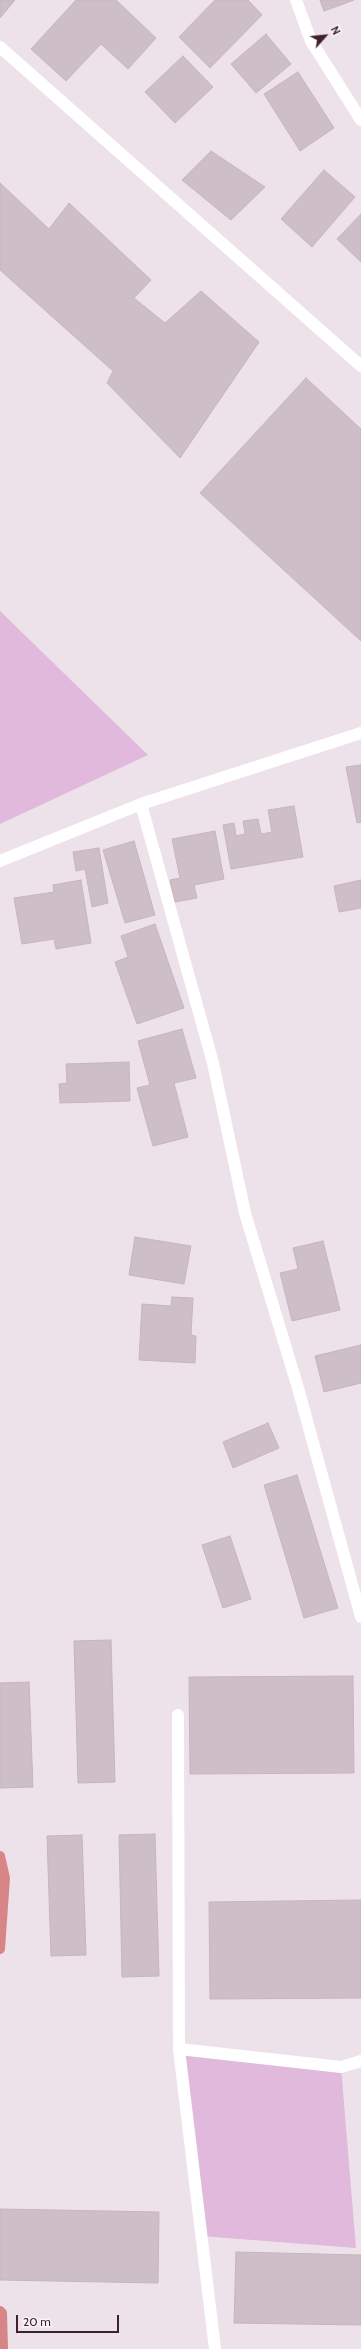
<!DOCTYPE html>
<style>
body{margin:0}
#map{position:relative;width:361px;height:2349px;overflow:hidden;background:#ede2e9;font-family:Cabin,sans-serif}
canvas{display:block}
.north{position:absolute;left:305px;top:16px;width:40px;height:40px;-webkit-text-stroke:3px #f9f3f7;paint-order:stroke;rotate:63deg;font-size:11px;font-weight:700;line-height:16px;text-align:center;color:#40202e}
.north::after{content:'';display:block;margin:auto;width:14px;height:18px;background:#40202e;clip-path:polygon(50% 0,100% 100%,50% 72%,0 100%)}
.scale{position:absolute;left:16px;top:2315px;width:103px;height:18px;box-sizing:border-box;border:2px solid #40202e;border-top:0;padding-left:5px;font-size:12px;line-height:14px;white-space:nowrap;color:#40202e;-webkit-text-stroke:3px #f9f3f7;paint-order:stroke}
</style>
<div id="map">
<canvas width="361" height="2349"></canvas>
<div class="north">N</div>
<div class="scale">20 m</div>
</div>
<script>
const ctx = document.querySelector('canvas').getContext('2d');
ctx.lineJoin = 'round';
function fillPath(path, color) { ctx.fillStyle = color; ctx.fill(path, 'evenodd'); }
const toPath = rows => new Path2D(rows.map(r => 'M' + r).join(''));
function trace(path, color, width, dash) { ctx.strokeStyle = color; ctx.lineWidth = width; ctx.lineCap = dash ? 'butt' : 'round'; ctx.setLineDash(dash || []); ctx.stroke(path); }
fillPath(toPath([
 [0,611,148,755,0,824],
 [179,2049,341,2067,356,2248,201,2236]
]), '#e0b9dc');
trace(toPath([
 [0,1856,5,1878,0,1949],
 [0,2311,2,2313,3,2349]
]), '#d78586', 10);
const building = toPath([
 [0,0,15,0,0,18,0,0],
 [76,0,116,0,156,38,128,69,101,44,66,81,31,49,76,0],
 [215,0,248,0,262,15,210,68,179,37,215,0],
 [320,0,354,0,324,11,320,0],
 [266,34,291,64,256,93,231,64,266,34],
 [183,56,213,87,175,123,145,92,183,56],
 [298,72,334,128,300,151,264,94,298,72],
 [211,151,265,187,231,220,182,180,211,151],
 [324,170,355,197,312,247,281,219,324,170],
 [0,183,49,229,69,203,151,280,134,298,165,323,201,291,259,342,180,458,107,383,113,371,0,270,0,183],
 [361,214,361,262,337,239,361,214],
 [306,378,361,429,361,641,200,493,306,378],
 [361,765,361,822,357,823,346,767,361,765],
 [294,806,303,857,231,869,223,825,234,823,236,836,245,834,243,821,258,819,261,834,272,832,268,810,294,806],
 [215,831,224,879,194,885,197,898,175,902,170,880,180,878,172,839,215,831],
 [134,841,155,915,125,923,103,850,134,841],
 [99,848,108,903,92,907,85,869,76,871,73,852,99,848],
 [81,880,91,943,56,949,54,939,22,944,14,898,54,892,53,885,81,880],
 [361,880,361,908,339,912,334,886,361,880],
 [155,924,184,1008,137,1024,115,962,128,957,121,936,155,924],
 [182,1029,196,1078,174,1083,188,1137,153,1146,137,1088,150,1085,138,1041,182,1029],
 [129,1062,130,1101,60,1103,59,1084,67,1083,66,1064,129,1062],
 [135,1237,191,1246,184,1284,129,1275,135,1237],
 [323,1241,340,1310,292,1321,280,1273,298,1269,293,1248,323,1241],
 [172,1297,193,1298,191,1335,196,1336,195,1363,139,1360,142,1304,171,1306,172,1297],
 [361,1345,361,1383,324,1392,315,1356,361,1345],
 [268,1423,279,1448,233,1468,223,1442,268,1423],
 [297,1475,338,1608,304,1618,264,1485,297,1475],
 [230,1536,251,1599,223,1608,202,1545,230,1536],
 [111,1640,115,1782,78,1783,74,1641,111,1640],
 [353,1676,354,1773,190,1774,189,1677,353,1676],
 [29,1682,33,1787,0,1788,0,1683,29,1682],
 [155,1834,159,1976,122,1977,119,1835,155,1834],
 [82,1835,86,1955,51,1956,47,1836,82,1835],
 [361,1900,361,1998,210,1999,209,1902,361,1900],
 [0,2209,159,2212,158,2283,0,2280,0,2209],
 [236,2252,361,2255,361,2325,234,2323,236,2252]
]);
fillPath(building, '#cebec8');
trace(building, '#c8b3bf', 1);
trace(toPath([
 [296,0,311,41,361,120],
 [0,47,361,366],
 [141,804,213,1063,245,1213,298,1388,361,1617],
 [0,861,141,804,361,733],
 [178,1715,179,2049,215,2349],
 [179,2049,341,2067,361,2061]
]), '#fff', 12);
</script>
